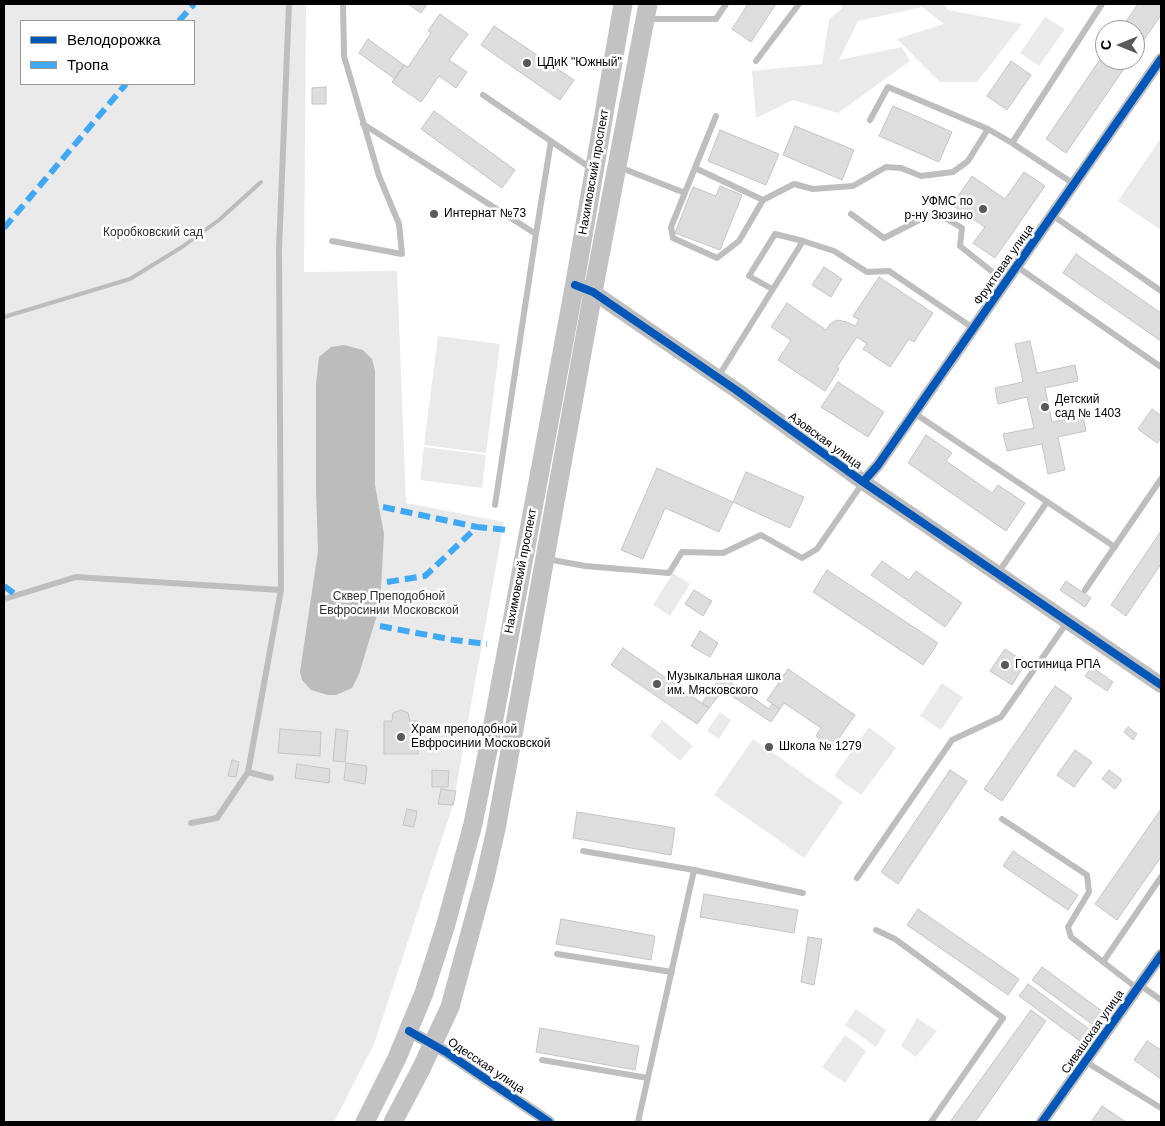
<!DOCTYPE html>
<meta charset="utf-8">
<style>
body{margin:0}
#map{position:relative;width:1165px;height:1126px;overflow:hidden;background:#fff;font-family:Arial,sans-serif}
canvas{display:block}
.frame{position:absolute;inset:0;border:5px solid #000;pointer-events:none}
.legend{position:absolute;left:20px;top:20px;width:175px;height:65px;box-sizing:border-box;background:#fff;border:1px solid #999;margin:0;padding:6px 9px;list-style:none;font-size:15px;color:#000}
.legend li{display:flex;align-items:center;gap:10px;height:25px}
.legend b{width:25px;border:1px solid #999}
.north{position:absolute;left:1095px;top:20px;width:50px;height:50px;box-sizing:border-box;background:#fff;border:1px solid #999;border-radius:50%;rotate:270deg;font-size:14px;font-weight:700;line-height:20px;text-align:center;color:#000}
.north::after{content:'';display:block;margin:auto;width:18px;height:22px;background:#595959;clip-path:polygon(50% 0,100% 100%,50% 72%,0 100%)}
</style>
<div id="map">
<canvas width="1165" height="1126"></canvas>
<div class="frame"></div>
<ul class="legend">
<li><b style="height:6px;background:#0057b8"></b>Велодорожка</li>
<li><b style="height:6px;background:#3fa9f5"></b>Тропа</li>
</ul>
<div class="north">С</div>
</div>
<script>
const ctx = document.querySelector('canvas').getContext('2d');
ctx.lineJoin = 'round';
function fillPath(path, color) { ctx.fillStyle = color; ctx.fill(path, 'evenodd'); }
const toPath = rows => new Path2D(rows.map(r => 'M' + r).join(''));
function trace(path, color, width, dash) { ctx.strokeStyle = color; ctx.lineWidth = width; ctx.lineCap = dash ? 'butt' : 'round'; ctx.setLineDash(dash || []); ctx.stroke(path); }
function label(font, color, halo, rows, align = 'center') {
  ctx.font = font + ' Arial,sans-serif'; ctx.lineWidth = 5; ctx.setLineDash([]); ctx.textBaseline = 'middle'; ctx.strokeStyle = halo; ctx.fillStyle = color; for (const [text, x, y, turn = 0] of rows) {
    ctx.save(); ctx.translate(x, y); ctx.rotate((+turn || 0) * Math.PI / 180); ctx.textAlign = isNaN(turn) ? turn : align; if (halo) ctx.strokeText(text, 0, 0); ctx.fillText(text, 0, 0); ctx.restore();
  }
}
fillPath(toPath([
 [4,4,306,4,304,272,397,271,406,503,504,522,453,805,374,1044,334,1122,4,1122],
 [21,21,194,21,194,84,21,84],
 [841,4,944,4,948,10,1022,24,977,82,940,82,897,39,944,24,922,7,858,21,839,60,902,47,910,61,838,113,793,100,756,118,752,71,822,64,829,20,842,8],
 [1045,17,1065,29,1039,66,1020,53],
 [1161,138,1161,230,1118,201],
 [438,336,500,344,486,453,424,445],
 [424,447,486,455,482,488,420,480],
 [673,573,690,584,670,616,653,605],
 [942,683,963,697,941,730,920,716],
 [720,712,731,720,719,739,707,731],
 [662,720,693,746,680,761,650,736],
 [869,727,896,748,861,795,834,776],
 [753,739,843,802,804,858,714,795],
 [856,1009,886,1030,876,1047,845,1025],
 [917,1018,937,1031,916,1057,901,1046],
 [845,1035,866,1051,845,1083,822,1067]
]), '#eaeaea');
fillPath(toPath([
 [344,345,363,350,372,359,375,371,375,485,384,534,380,605,359,674,352,688,336,695,328,695,311,690,302,680,300,672,318,551,316,491,316,384,319,357,331,347]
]), '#bcbcbc');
trace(toPath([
 [4,317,130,279,182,247,219,220,261,182]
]), '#bcbcbc', 4);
const building = toPath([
 [408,4,427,4,421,13,408,4],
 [748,4,776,4,751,42,732,29,748,4],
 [1138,4,1161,4,1161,15,1135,53,1135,30,1120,30,1138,4],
 [440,14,468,34,449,60,467,72,456,88,439,76,421,102,392,82,404,65,408,67,431,33,428,31,440,14],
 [494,26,574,80,560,100,481,45,494,26],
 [368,39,404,65,395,79,359,53,368,39],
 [1105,52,1105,60,1130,60,1066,153,1046,139,1105,52],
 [1011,61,1031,75,1007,110,987,96,1011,61],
 [326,87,326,104,312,104,312,88,326,87],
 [893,106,952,132,939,162,879,136,893,106],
 [434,111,515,170,502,188,421,129,434,111],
 [795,126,854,150,842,180,783,155,795,126],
 [720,130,779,154,766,185,708,161,720,130],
 [1024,172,1045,186,995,258,973,243,985,227,952,205,972,176,1005,199,1024,172],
 [720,186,742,195,720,250,675,233,693,187,716,196,720,186],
 [1076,254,1161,313,1161,341,1063,273,1076,254],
 [824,267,842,279,831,297,812,285,824,267],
 [879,277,933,313,914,342,909,339,890,367,863,349,867,344,857,337,837,367,839,369,825,391,778,360,791,340,771,327,787,303,826,330,830,324,837,320,847,322,855,326,859,320,853,316,879,277],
 [1030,341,1037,373,1075,365,1078,381,1045,388,1052,422,1083,416,1086,431,1058,437,1065,470,1048,474,1042,444,1007,451,1003,434,1034,428,1027,397,998,404,995,388,1023,382,1015,344,1030,341],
 [838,382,884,412,868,437,821,407,838,382],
 [1152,409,1161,416,1161,438,1157,443,1138,429,1152,409],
 [926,435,952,453,946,461,992,493,998,485,1025,503,1006,531,908,463,926,435],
 [657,468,733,502,719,532,665,508,643,559,621,550,657,468],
 [746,472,804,497,790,528,733,502,746,472],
 [1161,531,1161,564,1126,616,1111,605,1161,531],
 [882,561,909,580,916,571,962,603,945,627,871,575,882,561],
 [827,570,938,643,923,665,813,592,827,570],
 [1066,581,1091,598,1085,607,1060,590,1066,581],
 [694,590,712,601,703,616,685,604,694,590],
 [700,631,718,643,710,657,691,646,700,631],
 [623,648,709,708,697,724,611,665,623,648],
 [1005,649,1026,663,1012,685,990,671,1005,649],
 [1092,667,1113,682,1107,691,1085,676,1092,667],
 [788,669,855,715,833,747,816,736,821,728,784,703,780,709,767,700,788,669],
 [721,676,769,709,772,704,780,709,771,722,723,690,709,708,702,703,721,676],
 [1055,686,1072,698,1002,801,984,789,1055,686],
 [401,710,408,713,410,721,418,721,418,754,384,754,384,721,392,721,393,713,401,710],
 [1128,727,1137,734,1133,740,1124,732,1128,727],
 [280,729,321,732,320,756,278,753,280,729],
 [336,729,348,731,345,762,333,761,336,729],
 [1075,750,1092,762,1074,787,1057,775,1075,750],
 [232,760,239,762,236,777,228,776,232,760],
 [346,763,367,766,365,784,344,780,346,763],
 [297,764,330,769,329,783,295,778,297,764],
 [432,770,449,771,448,787,432,787,432,770],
 [950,770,967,781,898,884,881,872,950,770],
 [1109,770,1122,780,1115,789,1102,779,1109,770],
 [441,789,456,791,453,805,438,804,441,789],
 [407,809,417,811,414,827,403,825,407,809],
 [1161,809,1161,857,1117,920,1095,904,1161,809],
 [577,812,675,828,671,855,573,838,577,812],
 [1013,851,1078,895,1068,910,1003,866,1013,851],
 [704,894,798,910,794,933,700,917,704,894],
 [918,909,1019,979,1008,995,907,925,918,909],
 [561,919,655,936,651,960,556,944,561,919],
 [808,937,822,939,814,985,801,982,808,937],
 [1042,967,1106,1014,1096,1027,1032,980,1042,967],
 [1028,984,1093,1032,1084,1044,1019,996,1028,984],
 [1031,1010,1046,1021,975,1122,950,1122,1031,1010],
 [540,1028,639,1046,635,1070,536,1052,540,1028],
 [1147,1041,1161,1050,1161,1079,1134,1060,1147,1041],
 [1102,1106,1126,1122,1091,1122,1102,1106]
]);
fillPath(building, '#ddd');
trace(building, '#c5c5c5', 1);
trace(toPath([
 [646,19,716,19,726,4],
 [756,61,799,4],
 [483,95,592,169],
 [716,116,671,227,673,238,717,258,739,241,763,200,794,184,813,189,853,186,886,167,901,168,921,176,953,172,968,161,988,129],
 [870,120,888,87,988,129,1012,143,1074,184],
 [363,124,536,234,551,141],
 [1012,143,1102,4],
 [619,167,685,193],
 [695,168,763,200],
 [851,214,884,238,935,212,962,228,960,246,1005,282],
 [1052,215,1161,291],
 [332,241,402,254,399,224,379,176,344,56,343,4],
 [1016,266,1161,367],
 [772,289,749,276,775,234,803,241],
 [718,377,803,241,834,251,867,272,889,271,973,328],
 [914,413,1115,547],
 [495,505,536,234],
 [547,559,585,566,669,573,682,552,723,553,761,535,802,558,817,549,862,484],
 [998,573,1047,502],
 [281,590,279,249,289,4],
 [1085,590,1161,479],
 [4,599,76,577,281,590,248,772,217,818,191,823],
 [248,772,271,778],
 [1002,819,1087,875,1089,892,1068,927,1071,937,1138,989],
 [583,851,694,870,638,1122],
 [694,870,803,893],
 [857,878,952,740,1001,717,1068,621],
 [876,930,895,939,1003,1018,931,1122],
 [557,954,672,972],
 [1103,962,1161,877],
 [1140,985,1161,1000],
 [542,1060,648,1078],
 [1086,1062,1161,1108]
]), '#bebebe', 6);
trace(toPath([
 [863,482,878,465,1161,59],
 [409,1031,446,1052,549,1122],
 [1042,1122,1161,955]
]), '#bebebe', 12);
trace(toPath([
 [582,287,593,292,736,390,863,482,1161,685]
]), '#bebebe', 16);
trace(toPath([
 [365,1122,397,1058,424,993,446,924,473,824,490,740,574,288,623,4],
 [393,1122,421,1069,450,1007,485,878,496,829,593,292,648,4]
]), '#c2c2c2', 19);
trace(toPath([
 [179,21,194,4],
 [4,228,126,84],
 [383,507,477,527],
 [387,582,425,576,477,527,508,530],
 [4,586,16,595],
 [380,626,454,640,487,644]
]), '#3fa9f5', 6, [12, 6]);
trace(toPath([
 [575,285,593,292,736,390,863,482,1161,685],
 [863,482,878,465,1161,59],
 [409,1031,446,1052,549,1122],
 [1042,1122,1161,955]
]), '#0057b8', 8);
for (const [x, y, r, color] of [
 [527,63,5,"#595959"],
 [983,209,5,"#595959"],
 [434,214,5,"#595959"],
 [1045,407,5,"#595959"],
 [1005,665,5,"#595959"],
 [657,684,5,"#595959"],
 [401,737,5,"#595959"],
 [769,747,5,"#595959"]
]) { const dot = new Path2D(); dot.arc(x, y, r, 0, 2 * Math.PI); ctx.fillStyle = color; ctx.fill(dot); trace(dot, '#fff', 2); }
label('12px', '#000', '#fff', [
 ["ЦДиК \"Южный\"",537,63],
 ["УФМС по",973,202,"right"],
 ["р-ну Зюзино",973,216,"right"],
 ["Интернат №73",444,214],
 ["Детский",1055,400],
 ["сад № 1403",1055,414],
 ["Гостиница РПА",1015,665],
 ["Музыкальная школа",667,677],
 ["им. Мясковского",667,691],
 ["Храм преподобной",411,730],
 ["Евфросинии Московской",411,744],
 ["Школа № 1279",779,747]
], 'left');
label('12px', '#000', '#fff', [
 ["Нахимовский проспект",594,172,-80],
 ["Фруктовая улица",1004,265,-55],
 ["Азовская улица",825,441,36],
 ["Нахимовский проспект",521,571,-79],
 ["Сивашская улица",1093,1032,-55],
 ["Одесская улица",486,1066,34]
]);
label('12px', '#303030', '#fff', [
 ["Коробковский сад",153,233],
 ["Сквер Преподобной",389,597],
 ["Евфросинии Московской",389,611]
]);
</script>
